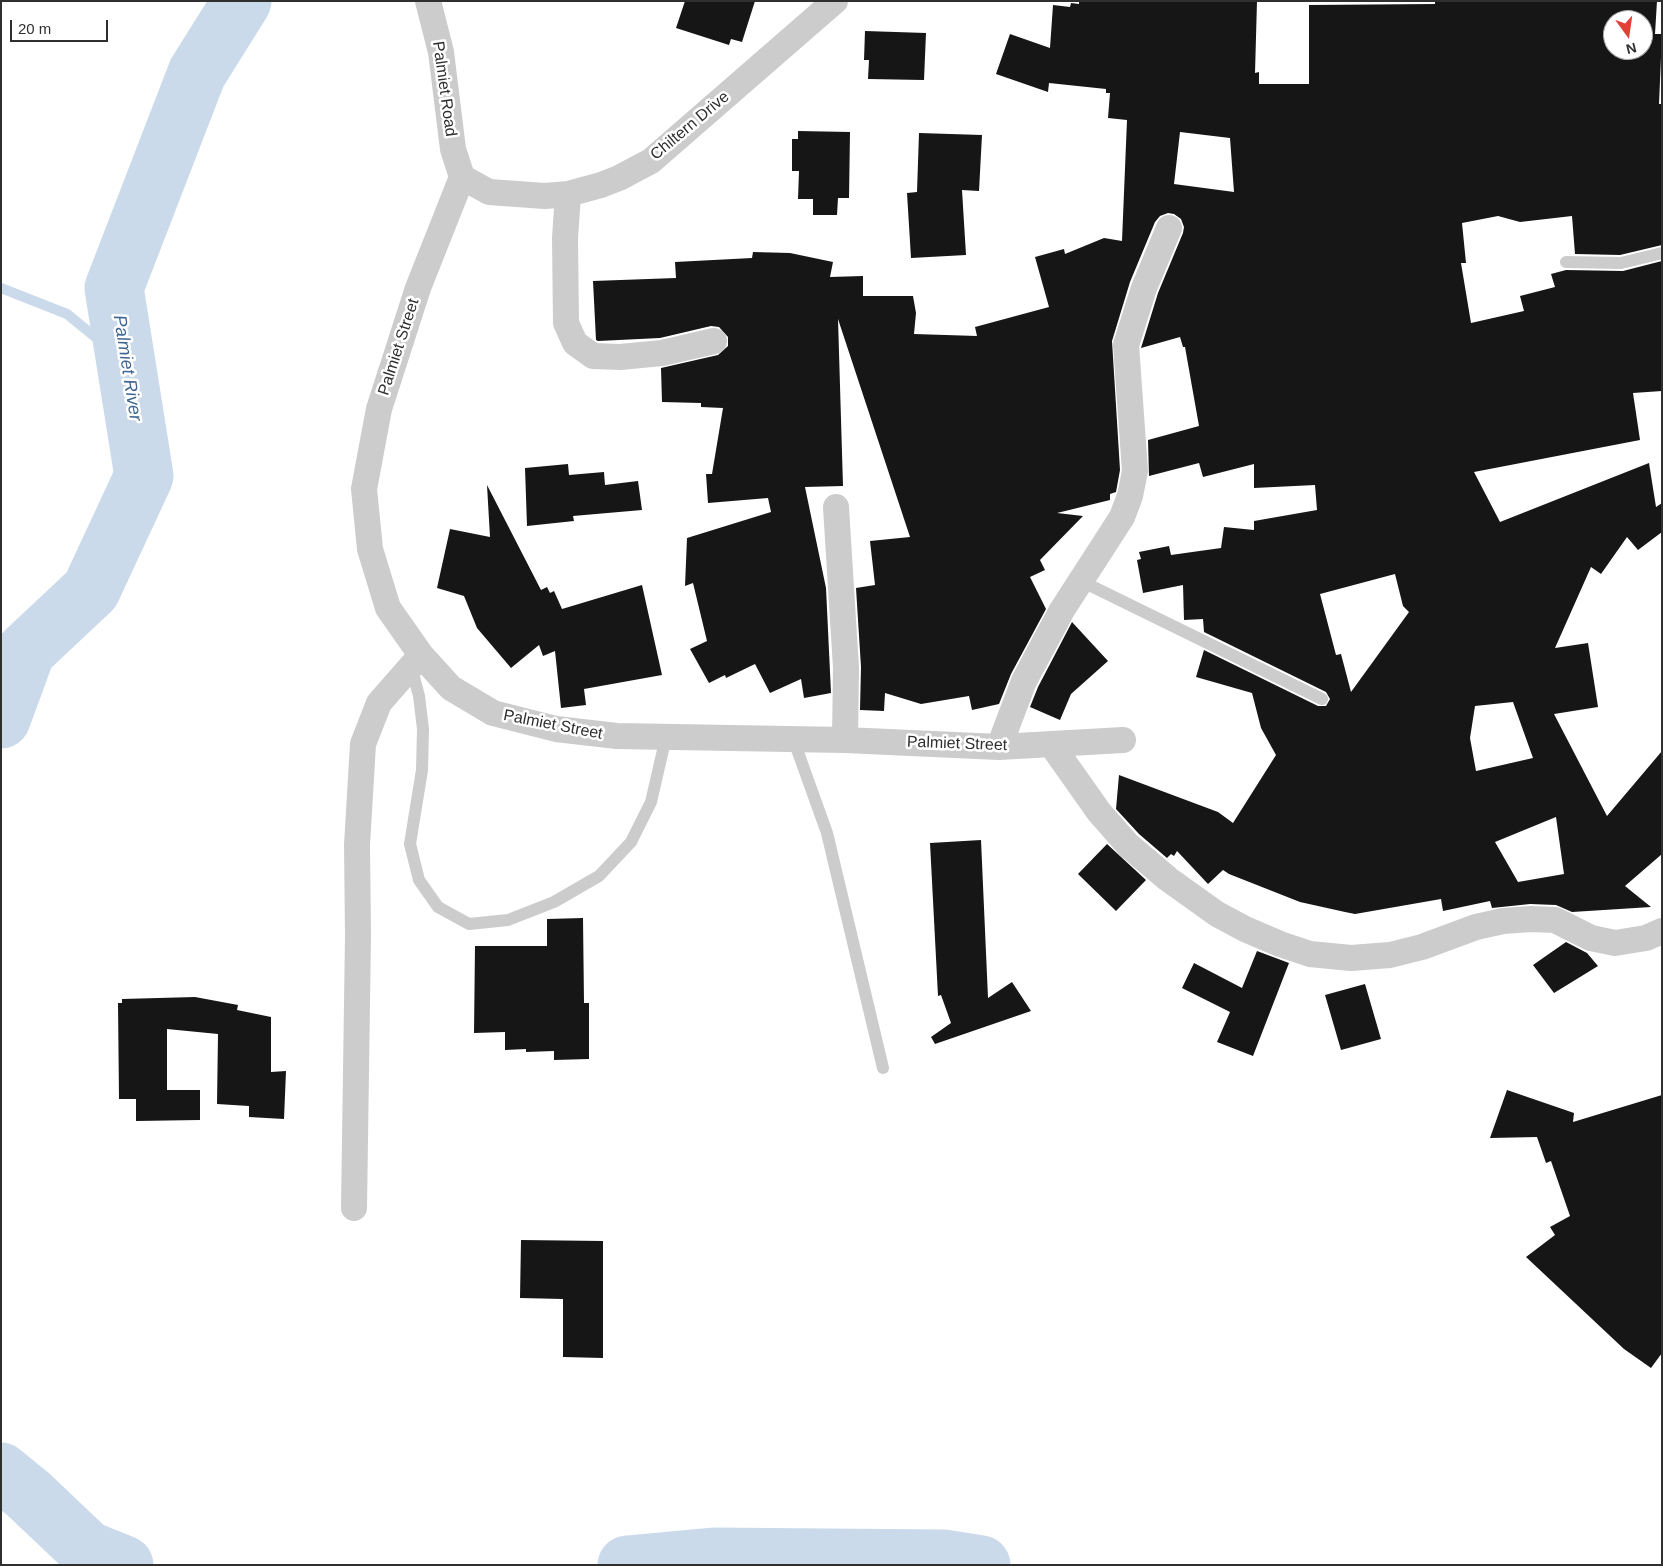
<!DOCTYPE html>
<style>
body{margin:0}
#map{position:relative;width:1663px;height:1566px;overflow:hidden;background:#fff;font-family:Arial,sans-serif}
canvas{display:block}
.frame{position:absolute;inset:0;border:2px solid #2f2f2f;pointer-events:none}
.north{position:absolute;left:1603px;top:10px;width:50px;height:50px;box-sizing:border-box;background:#fff;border:1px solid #acacac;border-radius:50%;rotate:166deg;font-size:14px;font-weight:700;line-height:20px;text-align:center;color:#2f2f2f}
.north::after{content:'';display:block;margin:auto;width:18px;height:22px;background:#e24036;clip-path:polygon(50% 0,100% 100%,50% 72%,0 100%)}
.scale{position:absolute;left:10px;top:20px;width:98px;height:22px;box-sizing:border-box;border:2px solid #2f2f2f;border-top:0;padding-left:6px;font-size:15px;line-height:18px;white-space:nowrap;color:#2f2f2f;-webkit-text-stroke:4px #fff;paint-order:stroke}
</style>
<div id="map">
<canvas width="1663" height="1566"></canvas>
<div class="frame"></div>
<div class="north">N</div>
<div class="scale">20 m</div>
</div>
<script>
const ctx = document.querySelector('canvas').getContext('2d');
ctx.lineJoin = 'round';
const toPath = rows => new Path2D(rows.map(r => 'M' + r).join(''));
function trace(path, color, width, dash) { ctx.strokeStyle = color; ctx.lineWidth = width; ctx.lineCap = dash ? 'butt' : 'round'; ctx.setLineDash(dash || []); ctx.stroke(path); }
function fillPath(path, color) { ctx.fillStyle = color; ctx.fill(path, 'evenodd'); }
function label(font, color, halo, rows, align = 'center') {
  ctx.font = font + ' Arial,sans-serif'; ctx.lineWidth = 5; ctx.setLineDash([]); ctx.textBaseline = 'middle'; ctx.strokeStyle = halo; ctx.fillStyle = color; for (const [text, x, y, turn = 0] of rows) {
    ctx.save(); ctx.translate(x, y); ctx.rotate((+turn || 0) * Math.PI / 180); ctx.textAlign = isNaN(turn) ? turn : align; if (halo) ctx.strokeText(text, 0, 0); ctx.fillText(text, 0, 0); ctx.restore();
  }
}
trace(toPath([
 [1,288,67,314,126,362]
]), '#cadaeb', 10);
trace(toPath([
 [1,719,26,651,91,590,144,476,114,288,197,73,242,1],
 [1,1472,28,1494,87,1550,124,1565],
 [627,1565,713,1557,943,1559,981,1565]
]), '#cadaeb', 59);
fillPath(toPath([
 [685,1,755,1,742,42,731,39,729,45,676,28],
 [1079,1,1257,1,1255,73,1259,72,1259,84,1309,84,1309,5,1435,4,1435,1,1657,1,1655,34,1662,34,1659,104,1662,104,1662,245,1620,255,1575,254,1572,216,1520,222,1498,216,1462,223,1466,263,1461,263,1471,323,1524,311,1520,296,1555,287,1551,274,1566,270,1623,271,1662,261,1662,391,1633,393,1640,440,1474,472,1500,522,1649,463,1656,507,1662,503,1662,532,1638,550,1627,537,1601,574,1591,567,1555,648,1588,643,1598,707,1554,714,1607,816,1662,751,1662,854,1625,886,1651,907,1572,912,1556,905,1530,904,1492,908,1490,901,1443,911,1441,899,1355,914,1345,912,1300,902,1229,874,1223,870,1208,884,1177,851,1174,856,1171,854,1167,858,1139,834,1116,809,1119,775,1218,812,1233,823,1276,755,1261,728,1252,693,1196,677,1204,650,1318,706,1326,706,1330,699,1326,692,1204,632,1203,619,1184,620,1183,585,1143,593,1137,560,1141,559,1139,552,1169,546,1171,555,1221,548,1224,527,1254,530,1254,521,1317,510,1315,485,1254,488,1254,464,1203,477,1199,463,1149,476,1148,440,1199,426,1185,347,1183,347,1180,337,1141,348,1158,293,1183,233,1184,227,1181,219,1174,214,1168,213,1160,216,1155,222,1130,282,1112,341,1120,470,1116,492,1110,494,1110,500,1057,513,1083,516,1040,560,1045,570,1030,577,1046,609,1011,674,999,704,972,710,969,696,921,704,885,693,884,711,860,710,861,667,856,588,875,585,870,541,910,537,838,319,843,486,805,487,826,588,831,693,804,698,801,679,770,693,755,664,726,678,725,675,709,683,690,649,707,641,693,583,685,586,687,538,771,512,768,498,708,503,706,474,712,474,723,408,701,407,701,403,662,402,661,368,718,355,728,346,728,337,719,327,711,326,660,338,598,341,596,340,593,281,676,278,675,262,752,258,753,252,790,253,833,262,830,277,863,276,863,296,913,296,916,313,914,334,977,336,975,327,1049,307,1035,257,1064,249,1065,254,1104,238,1122,241,1127,120,1108,118,1110,93,1106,93,1106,89,1049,83,1048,92,996,74,1010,34,1050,48,1053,5,1070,7,1071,3,1079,4],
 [1613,20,1643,20,1643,50,1613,50],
 [1180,132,1230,138,1234,192,1174,184],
 [1395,574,1403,606,1409,612,1351,692,1341,654,1336,655,1320,594],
 [1513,702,1533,758,1476,771,1470,738,1475,706],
 [1556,817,1564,874,1518,882,1495,842],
 [865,31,926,33,924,80,868,79,869,60,864,60],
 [798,131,850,132,849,198,838,198,837,215,813,215,813,199,798,199,799,171,792,171,792,139,798,139],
 [919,133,982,135,979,191,962,190,966,255,911,258,907,193,917,192],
 [568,464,569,475,604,472,605,485,638,481,642,510,573,516,574,521,527,526,525,468],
 [487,485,541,590,547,587,550,593,554,591,562,609,642,585,662,675,584,689,586,705,561,708,555,651,543,656,539,645,511,668,477,628,464,596,437,588,450,529,490,537],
 [1072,622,1108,661,1071,694,1060,720,1030,707,1038,687],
 [981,840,988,998,1012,982,1031,1011,935,1044,931,1037,951,1023,941,995,938,996,930,843],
 [1107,844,1146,880,1116,911,1078,874],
 [583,918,584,1003,589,1003,589,1059,554,1060,554,1051,526,1052,526,1049,505,1050,505,1032,474,1033,475,946,547,946,547,919],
 [1566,942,1587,953,1598,966,1554,993,1533,965],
 [1257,951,1289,963,1253,1056,1217,1042,1230,1012,1182,988,1194,963,1242,988],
 [1365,984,1381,1039,1341,1050,1325,995],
 [195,997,238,1005,237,1010,271,1017,271,1072,286,1071,284,1119,249,1117,249,1106,217,1104,218,1034,167,1029,167,1090,200,1090,200,1120,136,1121,136,1099,119,1099,118,1003,122,1003,122,999],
 [1507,1090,1574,1113,1573,1122,1662,1095,1662,1353,1651,1368,1624,1349,1526,1257,1555,1235,1550,1227,1570,1216,1551,1161,1546,1163,1537,1137,1490,1138],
 [521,1240,603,1241,603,1358,563,1357,563,1299,520,1298]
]), '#161616');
trace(toPath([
 [1566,262,1621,263,1662,253],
 [1081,581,1322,699],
 [411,666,419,696,423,729,422,770,410,844,419,880,438,907,469,924,508,920,554,902,599,876,631,842,651,802,666,737],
 [794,741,827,833,883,1068]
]), '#ccc', 12);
trace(toPath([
 [428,1,441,52,453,149,462,177],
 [462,177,418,288,379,409,364,489,370,549,388,608,421,655,451,688,493,713,556,729,617,736,845,740,999,747,1123,740],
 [462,177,489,192,545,196,568,194,601,185,619,178,651,161,835,1],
 [568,194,565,238,566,323,575,343,593,356,620,357,662,353,714,341],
 [836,507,846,668,845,740],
 [1051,744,1099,812,1128,845,1168,879,1217,914,1245,929,1280,944,1310,954,1351,958,1390,955,1422,947,1476,927,1503,921,1531,919,1555,920,1591,938,1615,943,1646,938,1662,931],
 [999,747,1024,681,1062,610,1122,517,1130,496,1135,471,1126,345,1144,288,1169,228],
 [354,1208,358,935,357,845,363,744,379,703,421,655]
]), '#ccc', 26);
label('16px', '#2f2f2f', '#fff', [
 ["Palmiet Road",444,89,82],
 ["Chiltern Drive",690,126,-40],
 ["Palmiet Street",399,347,-72],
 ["Palmiet Street",553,725,11],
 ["Palmiet Street",957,744,2]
]);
label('italic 18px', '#3f6690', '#fff', [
 ["Palmiet River",127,368,81]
]);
</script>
